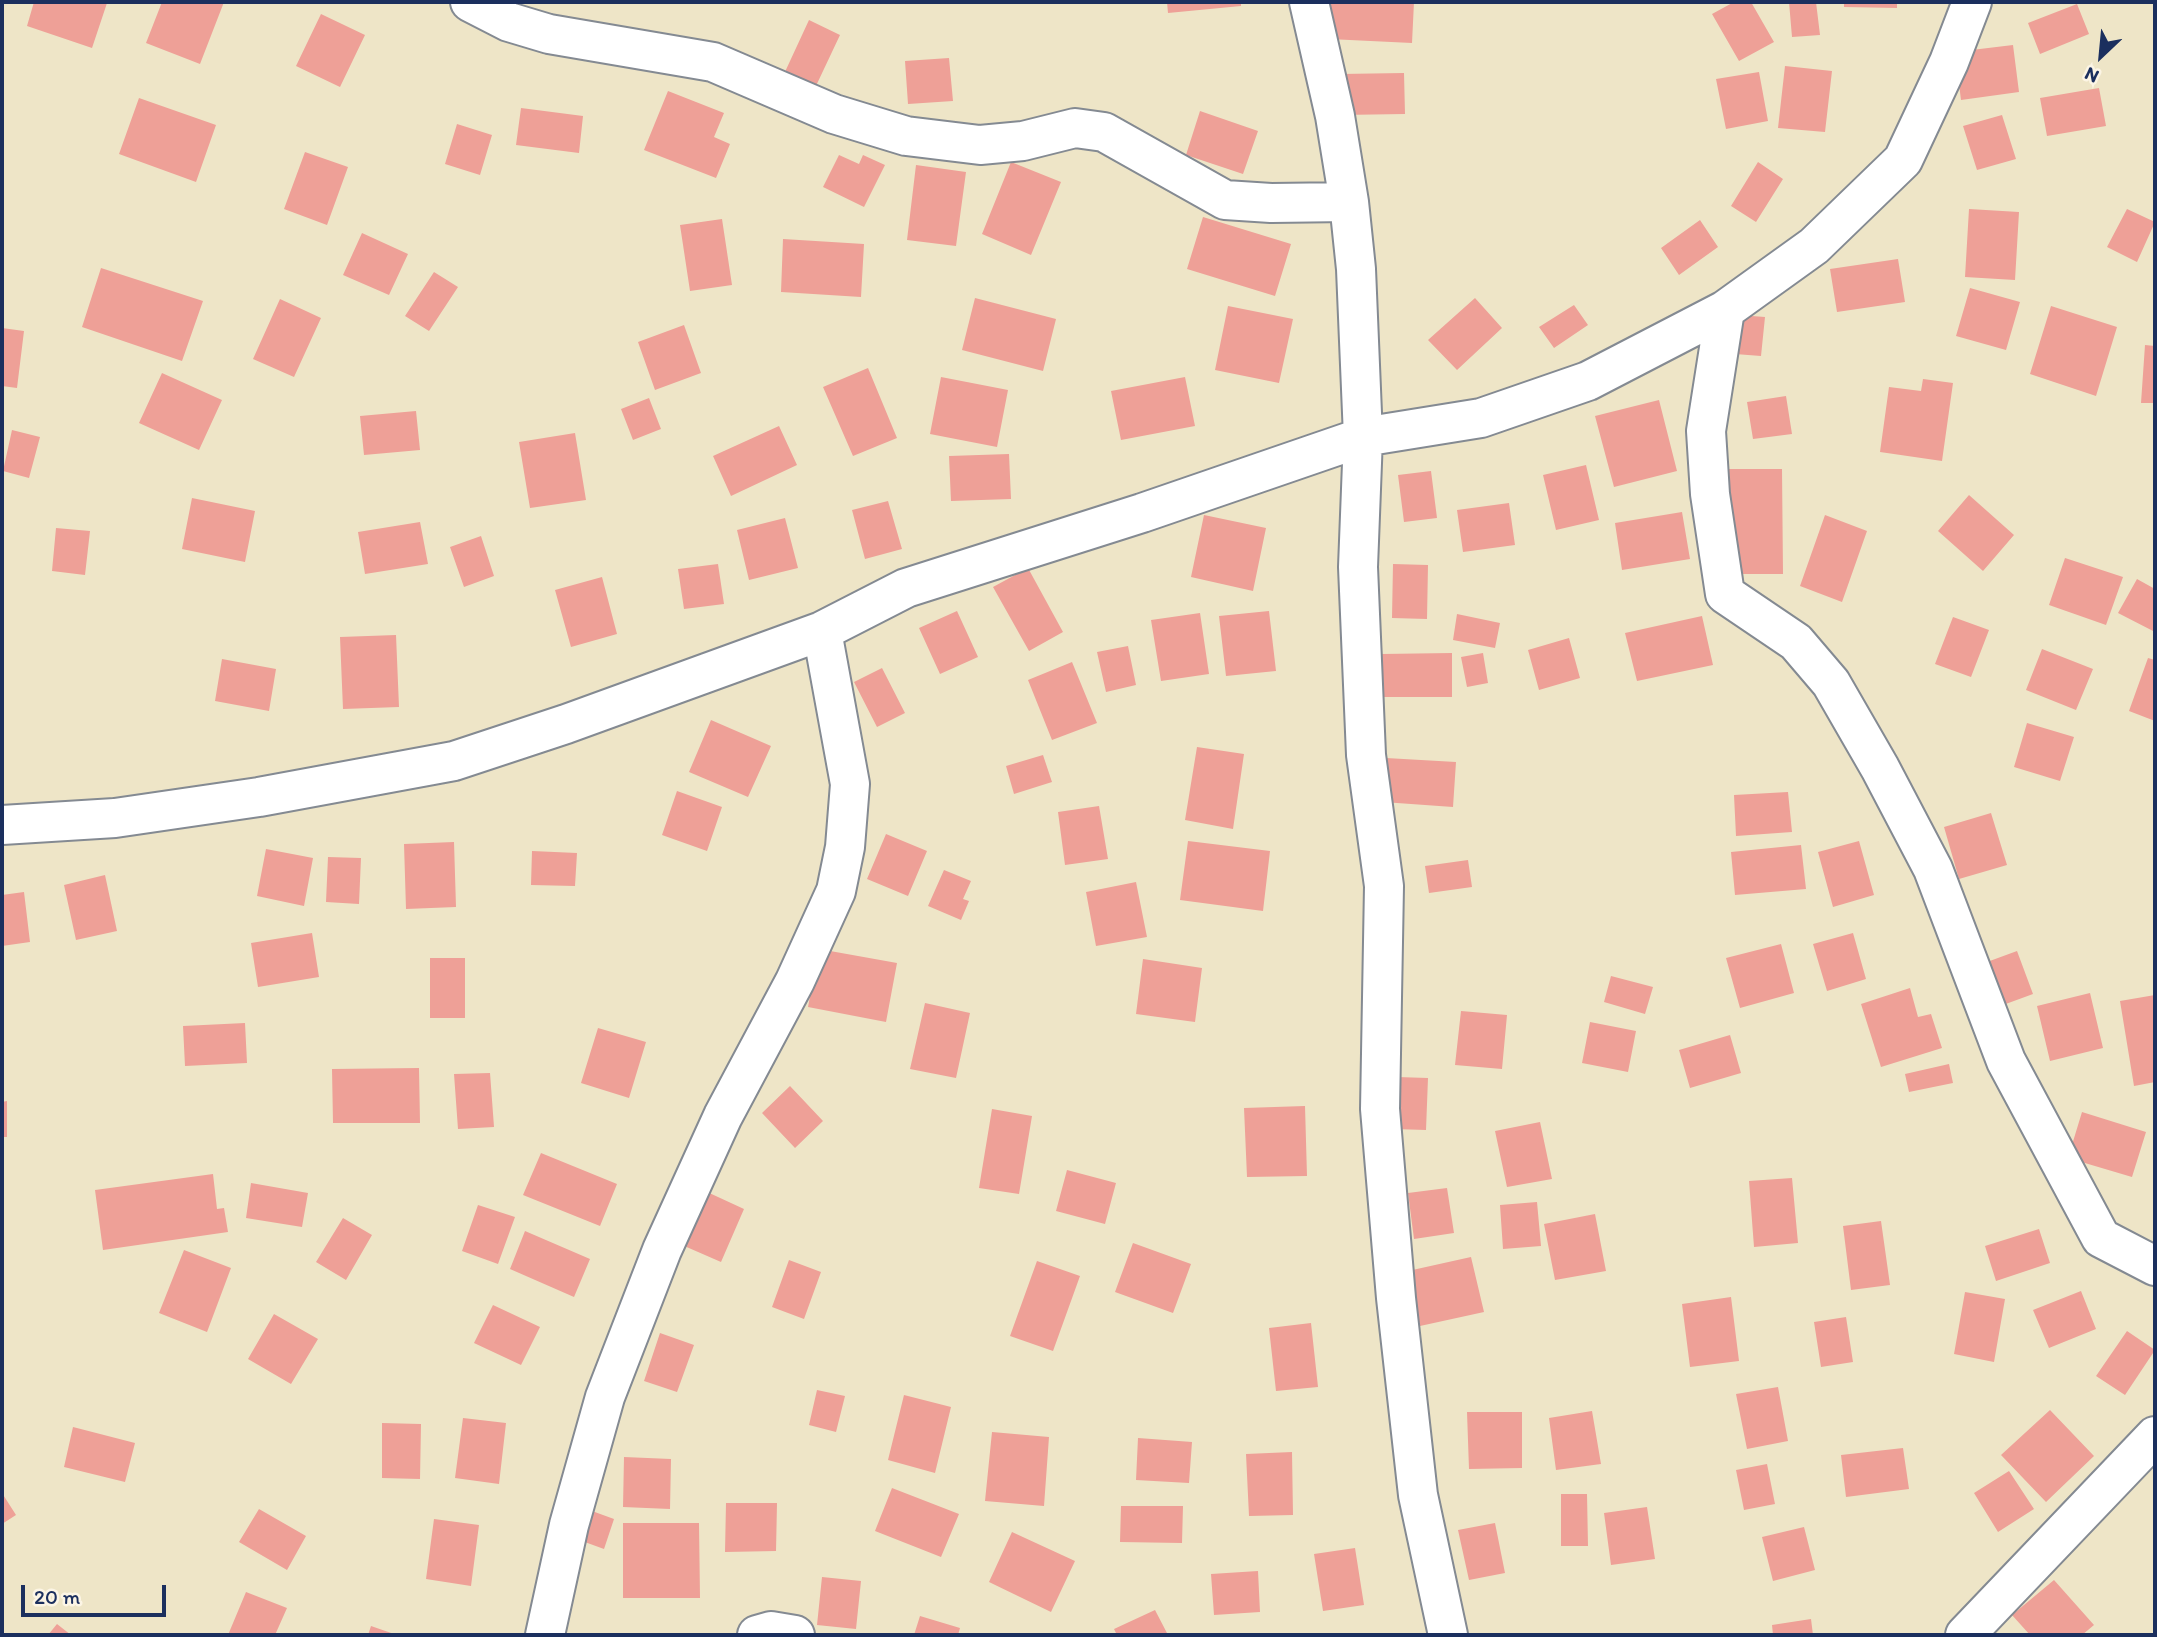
<!DOCTYPE html>
<style>
body{margin:0}
#map{position:relative;width:2157px;height:1637px;overflow:hidden;background:#eee5c7;font-family:Itim,sans-serif}
canvas{display:block}
.frame{position:absolute;inset:0;border:4px solid #1b2f5e;pointer-events:none}
.north{position:absolute;left:2066px;top:21px;width:70px;height:70px;-webkit-text-stroke:5px #fcf5e5;paint-order:stroke;rotate:206deg;font-size:19px;font-weight:700;line-height:28px;text-align:center;color:#1b2f5e}
.north::after{content:'';display:block;margin:auto;width:24px;height:32px;background:#1b2f5e;clip-path:polygon(50% 0,100% 100%,50% 72%,0 100%)}
.scale{position:absolute;left:21px;top:1585px;width:145px;height:32px;box-sizing:border-box;border:4px solid #1b2f5e;border-top:0;padding-left:9px;font-size:21px;line-height:24px;white-space:nowrap;color:#1b2f5e;-webkit-text-stroke:5px #fcf5e5;paint-order:stroke}
</style>
<div id="map">
<canvas width="2157" height="1637"></canvas>
<div class="frame"></div>
<div class="north">N</div>
<div class="scale">20 m</div>
</div>
<script>
const ctx = document.querySelector('canvas').getContext('2d');
ctx.lineJoin = 'round';
function fillPath(path, color) { ctx.fillStyle = color; ctx.fill(path, 'evenodd'); }
const toPath = rows => new Path2D(rows.map(r => 'M' + r).join(''));
function trace(path, color, width, dash) { ctx.strokeStyle = color; ctx.lineWidth = width; ctx.lineCap = dash ? 'butt' : 'round'; ctx.setLineDash(dash || []); ctx.stroke(path); }
fillPath(toPath([
 [34,2,107,3,92,48,27,26],
 [162,2,224,2,200,64,146,43],
 [1167,2,1241,2,1241,6,1168,13],
 [1330,2,1414,2,1412,43,1329,39],
 [1734,2,1751,2,1774,42,1739,61,1712,14],
 [1789,2,1816,2,1820,35,1792,37],
 [1844,2,1897,2,1897,8,1844,7],
 [2077,4,2089,34,2040,54,2028,23],
 [321,14,365,35,340,87,296,66],
 [809,20,840,35,815,88,784,74],
 [2013,45,2019,92,1961,100,1955,52],
 [949,58,953,101,908,104,905,61],
 [1785,66,1832,71,1825,132,1778,128],
 [1759,72,1768,121,1726,129,1716,79],
 [1404,73,1405,114,1341,115,1340,74],
 [2099,88,2106,126,2047,136,2040,98],
 [668,91,724,113,714,137,730,144,716,178,644,150],
 [139,98,216,125,196,182,119,154],
 [521,108,583,116,579,153,516,145],
 [1200,111,1258,131,1243,174,1186,155],
 [2002,115,2016,159,1977,170,1963,126],
 [457,124,492,135,480,175,445,164],
 [305,152,348,167,327,225,284,209],
 [839,155,859,164,863,155,885,165,864,207,823,187],
 [1011,162,1061,182,1031,255,982,234],
 [1758,162,1783,179,1756,222,1731,206],
 [916,165,966,172,956,246,907,240],
 [1969,209,2019,212,2015,280,1965,277],
 [2127,209,2155,222,2137,262,2107,247],
 [1203,217,1291,244,1275,296,1187,269],
 [722,219,732,285,690,291,680,225],
 [1700,220,1718,247,1679,275,1661,248],
 [362,233,408,254,389,295,343,275],
 [783,239,864,244,861,297,781,292],
 [1898,259,1905,302,1837,312,1830,269],
 [101,268,203,301,182,361,82,327],
 [434,272,458,287,429,331,405,316],
 [1970,288,2020,302,2006,350,1956,336],
 [975,298,1056,319,1043,371,962,350],
 [1475,298,1502,328,1457,370,1428,340],
 [280,299,321,318,294,377,253,359],
 [1574,305,1588,325,1554,348,1539,327],
 [1228,306,1293,319,1279,383,1215,370],
 [2051,306,2117,327,2096,396,2030,374],
 [1738,315,1765,317,1761,356,1735,354],
 [684,325,701,373,655,390,638,342],
 [2,328,24,331,17,388,2,386],
 [2145,345,2155,346,2155,403,2141,403],
 [868,368,897,438,853,456,823,387],
 [162,373,222,400,199,450,139,423],
 [941,377,1008,390,997,447,930,434],
 [1185,377,1195,426,1121,440,1111,391],
 [1923,379,1953,383,1942,461,1880,452,1889,387,1921,391],
 [1786,396,1792,434,1753,439,1747,402],
 [649,398,661,429,633,440,621,409],
 [1659,400,1677,471,1614,487,1595,416],
 [416,411,420,450,364,455,360,416],
 [779,426,797,465,731,496,713,456],
 [12,430,40,437,29,478,3,471],
 [575,433,586,500,530,508,519,442],
 [1009,454,1011,499,951,501,949,456],
 [1586,465,1599,520,1556,530,1543,475],
 [1729,469,1782,469,1783,574,1731,574],
 [1431,471,1437,518,1404,522,1398,475],
 [1969,495,2014,535,1983,571,1938,531],
 [192,498,255,511,245,562,182,549],
 [888,501,902,549,865,559,852,510],
 [1509,503,1515,545,1463,552,1457,510],
 [1682,512,1690,559,1622,570,1615,523],
 [1204,515,1266,528,1253,591,1191,577],
 [1825,515,1867,531,1842,602,1800,586],
 [785,518,798,568,749,580,737,530],
 [420,522,428,564,365,574,358,532],
 [56,528,90,531,85,575,52,571],
 [481,536,494,576,464,587,450,547],
 [2065,558,2123,577,2106,625,2049,605],
 [718,564,724,604,684,609,678,569],
 [1393,564,1428,565,1427,619,1392,618],
 [1028,568,1063,632,1029,651,993,587],
 [602,577,617,634,571,647,555,590],
 [2137,579,2155,589,2155,632,2118,613],
 [957,611,978,657,940,674,919,628],
 [1269,611,1276,671,1226,676,1219,616],
 [1200,613,1209,674,1161,681,1151,620],
 [1457,614,1500,623,1495,648,1453,640],
 [1702,616,1713,665,1637,681,1625,633],
 [1953,617,1989,630,1971,677,1935,664],
 [396,635,399,707,343,709,340,637],
 [1569,638,1580,678,1539,690,1528,650],
 [1128,646,1136,685,1106,692,1097,652],
 [2042,649,2093,669,2076,710,2026,690],
 [1452,653,1452,697,1382,697,1381,654],
 [1483,653,1488,683,1467,687,1461,657],
 [2148,658,2155,660,2155,721,2129,711],
 [222,659,276,669,269,711,215,701],
 [1072,662,1097,723,1052,740,1028,680],
 [882,668,905,713,877,727,854,682],
 [711,720,771,746,748,797,689,772],
 [2027,723,2074,737,2060,781,2014,767],
 [1197,747,1244,754,1233,829,1185,820],
 [1043,755,1052,782,1014,794,1006,766],
 [1386,758,1456,762,1453,807,1383,802],
 [677,791,722,807,707,851,662,835],
 [1788,792,1792,832,1736,836,1734,795],
 [1099,806,1108,859,1065,865,1058,812],
 [1991,813,2007,865,1959,879,1944,827],
 [886,834,927,851,908,896,867,879],
 [1188,841,1270,851,1263,911,1180,900],
 [1859,841,1874,895,1833,907,1818,852],
 [454,842,456,907,406,909,404,844],
 [1801,845,1806,889,1735,895,1731,852],
 [266,849,313,858,304,906,257,896],
 [532,851,577,853,575,886,531,885],
 [328,857,361,858,359,904,326,902],
 [1468,860,1472,887,1429,893,1425,866],
 [944,870,971,881,963,899,969,901,961,920,928,906],
 [105,875,117,931,76,940,64,885],
 [1136,882,1147,937,1096,946,1086,892],
 [24,892,30,942,2,946,2,895],
 [312,933,319,977,258,987,251,943],
 [1853,933,1866,979,1827,991,1813,944],
 [1781,944,1794,993,1740,1008,1726,958],
 [819,949,897,963,886,1022,808,1007],
 [2017,951,2033,994,2003,1005,1987,962],
 [430,958,465,958,465,1018,430,1018],
 [1143,959,1202,968,1195,1022,1136,1014],
 [1611,976,1653,987,1645,1014,1604,1002],
 [1910,988,1918,1017,1931,1014,1942,1048,1881,1067,1861,1004],
 [2090,993,2103,1048,2050,1061,2037,1006],
 [2155,995,2155,1082,2134,1086,2120,1001],
 [925,1003,970,1013,956,1078,910,1069],
 [1461,1011,1507,1015,1502,1069,1455,1065],
 [1590,1022,1636,1031,1628,1072,1582,1063],
 [245,1023,247,1063,185,1066,183,1026],
 [598,1028,646,1042,629,1098,581,1083],
 [1730,1035,1741,1073,1690,1088,1679,1050],
 [1949,1064,1953,1083,1909,1092,1905,1074],
 [419,1068,420,1123,333,1123,332,1069],
 [490,1073,494,1127,458,1129,454,1074],
 [1397,1077,1428,1078,1426,1130,1394,1129],
 [790,1086,823,1121,795,1148,762,1113],
 [7,1101,7,1137,2,1137,2,1102],
 [1305,1106,1307,1176,1247,1177,1244,1108],
 [992,1109,1032,1116,1019,1194,979,1188],
 [2082,1112,2146,1132,2132,1177,2068,1158],
 [1540,1122,1552,1179,1507,1187,1495,1131],
 [541,1153,617,1184,600,1226,523,1195],
 [1067,1170,1116,1183,1105,1224,1056,1211],
 [213,1174,217,1209,224,1208,228,1232,103,1250,95,1190],
 [1792,1178,1798,1243,1754,1247,1749,1181],
 [251,1183,308,1193,302,1227,246,1218],
 [1447,1188,1454,1233,1414,1239,1408,1193],
 [705,1191,744,1209,721,1262,682,1245],
 [1537,1202,1541,1246,1503,1249,1500,1205],
 [478,1205,515,1217,498,1264,462,1251],
 [1595,1214,1606,1271,1555,1280,1544,1224],
 [343,1218,372,1235,346,1280,316,1262],
 [1881,1221,1890,1285,1851,1290,1843,1226],
 [2039,1229,2050,1263,1996,1281,1985,1246],
 [525,1231,590,1259,574,1297,510,1269],
 [1133,1243,1191,1264,1173,1313,1115,1292],
 [184,1250,231,1268,207,1332,159,1313],
 [1471,1257,1484,1312,1420,1326,1408,1271],
 [789,1260,821,1272,804,1319,772,1307],
 [1037,1261,1080,1276,1053,1351,1010,1336],
 [2081,1291,2096,1329,2049,1348,2033,1310],
 [1965,1292,2005,1299,1994,1362,1954,1354],
 [1731,1297,1739,1361,1690,1367,1682,1304],
 [493,1305,540,1327,521,1365,474,1343],
 [274,1314,318,1339,291,1384,248,1359],
 [1846,1317,1853,1362,1821,1367,1814,1322],
 [1311,1323,1318,1387,1276,1391,1269,1328],
 [2127,1331,2155,1350,2125,1395,2096,1376],
 [660,1333,694,1345,677,1392,644,1381],
 [1778,1387,1788,1441,1747,1449,1736,1394],
 [817,1390,845,1396,836,1432,809,1425],
 [904,1395,951,1407,935,1473,888,1460],
 [2050,1410,2094,1456,2046,1502,2001,1455],
 [1592,1411,1601,1464,1556,1470,1549,1418],
 [1467,1412,1522,1412,1522,1468,1469,1469],
 [463,1418,506,1423,499,1484,455,1478],
 [382,1423,421,1424,420,1479,382,1478],
 [73,1427,135,1443,125,1482,64,1467],
 [992,1432,1049,1437,1044,1506,985,1501],
 [1138,1438,1192,1442,1189,1483,1136,1480],
 [1903,1448,1909,1489,1846,1497,1841,1455],
 [1292,1452,1293,1515,1249,1516,1246,1454],
 [624,1457,671,1459,670,1509,623,1507],
 [1767,1464,1775,1504,1744,1510,1736,1470],
 [2009,1471,2034,1509,1998,1532,1974,1493],
 [892,1488,959,1514,941,1557,875,1531],
 [2,1493,16,1515,2,1524],
 [1561,1494,1587,1494,1588,1546,1561,1546],
 [726,1503,777,1503,776,1551,725,1552],
 [1121,1506,1183,1506,1182,1543,1120,1542],
 [581,1507,614,1519,604,1549,571,1537],
 [1647,1507,1655,1559,1611,1565,1604,1513],
 [259,1509,306,1536,287,1570,239,1542],
 [434,1519,479,1525,471,1586,426,1579],
 [623,1523,699,1523,700,1598,623,1598],
 [1495,1523,1505,1573,1469,1580,1458,1530],
 [1804,1527,1815,1570,1773,1581,1762,1537],
 [1012,1532,1075,1561,1051,1612,989,1582],
 [1355,1548,1364,1605,1323,1611,1314,1554],
 [1258,1571,1260,1612,1214,1615,1211,1574],
 [822,1577,861,1581,856,1629,817,1625],
 [2054,1580,2094,1625,2082,1635,2030,1635,2012,1615],
 [246,1592,287,1608,275,1635,228,1635],
 [1155,1610,1168,1635,1117,1635,1114,1629],
 [920,1616,960,1628,958,1635,914,1635],
 [1811,1619,1813,1635,1773,1635,1772,1625],
 [57,1624,71,1635,48,1635],
 [371,1626,397,1635,368,1635]
]), '#eea097');
const minor = toPath([
 [470,2,509,22,549,34,713,62,834,114,906,136,980,145,1023,141,1075,128,1104,132,1225,200,1271,203,1349,202],
 [1309,2,1335,116,1349,202,1356,269,1363,437,1358,567,1366,755,1384,886,1380,1109,1396,1298,1418,1495,1448,1635],
 [1725,310,1706,431,1710,494,1725,594,1796,642,1831,683,1880,768,1933,869,2006,1061,2101,1238,2155,1266],
 [2,825,115,818,259,797,454,761,566,724,822,631,906,588,1142,513,1363,437,1481,418,1588,381,1725,310,1814,246,1903,160,1949,62,1972,2],
 [545,1635,569,1525,605,1397,662,1250,723,1116,795,981,836,891,845,847,850,784,822,631],
 [757,1635,771,1631,795,1635],
 [1965,1635,2155,1436]
]);
trace(minor, '#848a92', 42);
trace(minor, '#fff', 38);
</script>
